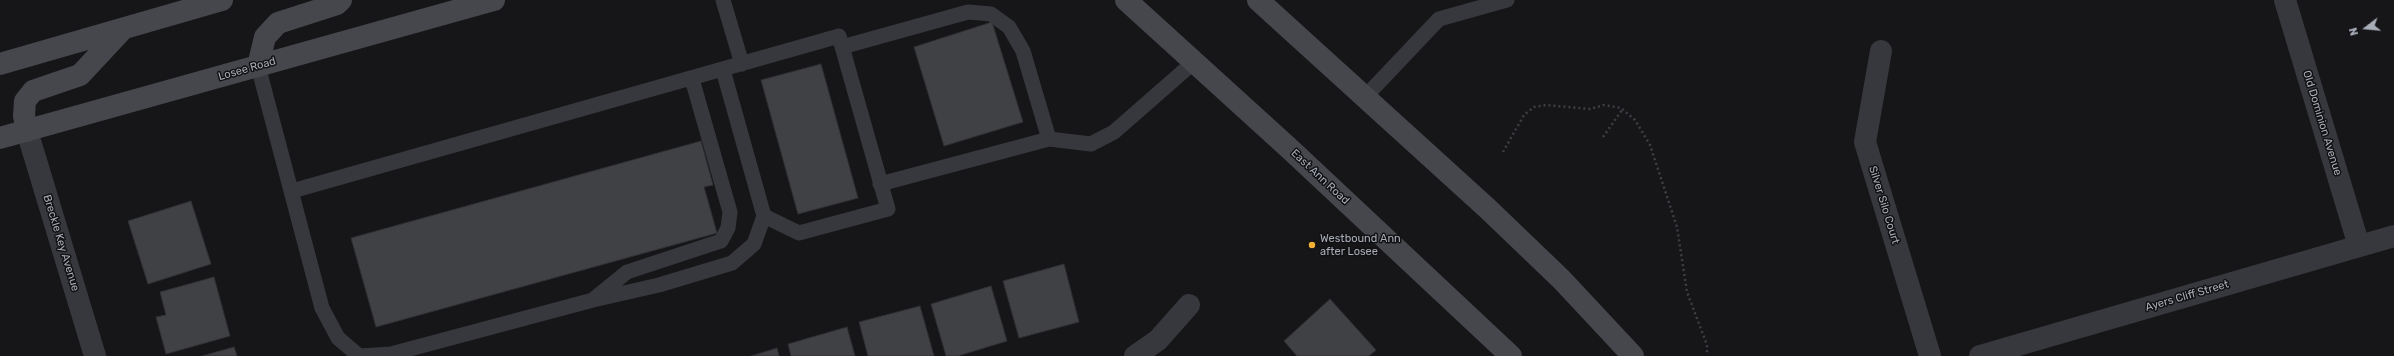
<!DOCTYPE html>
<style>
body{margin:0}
#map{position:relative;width:2394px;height:356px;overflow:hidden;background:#161618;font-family:Rubik,sans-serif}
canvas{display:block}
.north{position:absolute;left:2346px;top:8px;width:40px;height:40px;-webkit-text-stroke:3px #111113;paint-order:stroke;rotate:254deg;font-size:11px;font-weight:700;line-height:16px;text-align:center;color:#a8adb8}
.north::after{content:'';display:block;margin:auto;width:14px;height:18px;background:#a8adb8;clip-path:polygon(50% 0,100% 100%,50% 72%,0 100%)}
</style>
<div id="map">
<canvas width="2394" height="356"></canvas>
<div class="north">N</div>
</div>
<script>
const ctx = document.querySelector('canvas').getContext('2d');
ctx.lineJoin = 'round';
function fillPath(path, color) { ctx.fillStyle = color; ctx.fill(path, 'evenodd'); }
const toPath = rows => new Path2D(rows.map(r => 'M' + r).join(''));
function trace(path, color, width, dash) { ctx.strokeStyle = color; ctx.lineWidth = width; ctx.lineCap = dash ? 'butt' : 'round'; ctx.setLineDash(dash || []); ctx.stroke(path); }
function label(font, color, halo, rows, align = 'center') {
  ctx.font = font + ' Rubik,sans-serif'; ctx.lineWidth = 3; ctx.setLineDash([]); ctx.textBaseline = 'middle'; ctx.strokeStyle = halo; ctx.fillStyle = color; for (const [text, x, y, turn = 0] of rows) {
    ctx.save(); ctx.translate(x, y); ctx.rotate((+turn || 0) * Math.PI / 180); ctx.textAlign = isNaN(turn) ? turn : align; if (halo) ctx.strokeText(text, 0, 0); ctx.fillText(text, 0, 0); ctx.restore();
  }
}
const building = toPath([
 [992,22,1023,122,944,146,914,47,992,22],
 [821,64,858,198,798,214,761,80,821,64],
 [701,141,713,185,704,187,717,233,376,327,351,238,701,141],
 [191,201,211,264,148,284,128,221,191,201],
 [1064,264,1079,322,1019,338,1003,281,1064,264],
 [214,277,230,336,166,354,156,317,166,315,160,292,214,277],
 [991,286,1007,341,958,356,946,356,931,304,991,286],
 [1330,299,1376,350,1369,356,1297,356,1284,341,1330,299],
 [920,306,934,356,868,356,859,322,920,306],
 [847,327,855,356,791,356,788,344,847,327],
 [234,347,237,356,202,356,234,347],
 [777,348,779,356,751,356,777,348]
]);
fillPath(building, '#404145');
trace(building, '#303034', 1);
trace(toPath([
 [1603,137,1622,110],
 [1503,152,1524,115,1534,107,1546,105,1590,109,1604,105,1621,108,1635,120,1650,145,1677,227,1687,292,1707,345,1707,354]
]), '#3d3f44', 2.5, [2, 3]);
trace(toPath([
 [723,0,742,64],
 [842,47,968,12,991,14,1009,27,1023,51,1049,139],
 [258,66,322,308,338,338,359,356,391,354,593,300,659,285,732,263,754,244,764,216,723,70],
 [1365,97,1439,19,1507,0],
 [880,184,1049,139,1091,144,1114,132,1194,62],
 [292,191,839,36,888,209,799,233,764,216],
 [595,298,627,272,721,241,728,228,730,212,692,79]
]), '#37383d', 15);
trace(toPath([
 [2285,0,2359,246],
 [1881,51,1865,142,1930,356],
 [27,131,95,356],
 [1135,356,1158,340,1189,305],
 [1980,356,2394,236]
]), '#37383d', 22);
trace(toPath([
 [1126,0,1291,150,1511,356],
 [1258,0,1488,209,1562,280,1633,356],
 [0,64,222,0],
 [258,66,265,37,278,23,337,4,341,0],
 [27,131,24,116,25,101,33,91,80,75,123,29],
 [0,138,494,0]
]), '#45474d', 22);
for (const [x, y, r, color] of [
 [1312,245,4,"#f2b134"]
]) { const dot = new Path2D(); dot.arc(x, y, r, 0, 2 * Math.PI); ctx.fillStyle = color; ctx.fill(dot); trace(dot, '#111113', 1.5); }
label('11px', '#a8adb8', '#111113', [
 ["Losee Road",247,69,-16],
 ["Old Dominion Avenue",2322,123,73],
 ["East Ann Road",1320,177,43],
 ["Silver Silo Court",1884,205,73],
 ["Breckle Key Avenue",61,243,73],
 ["Ayers Cliff Street",2187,296,-16]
]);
label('11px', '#a8adb8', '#111113', [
 ["Westbound Ann",1320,239],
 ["after Losee",1320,252]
], 'left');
</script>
